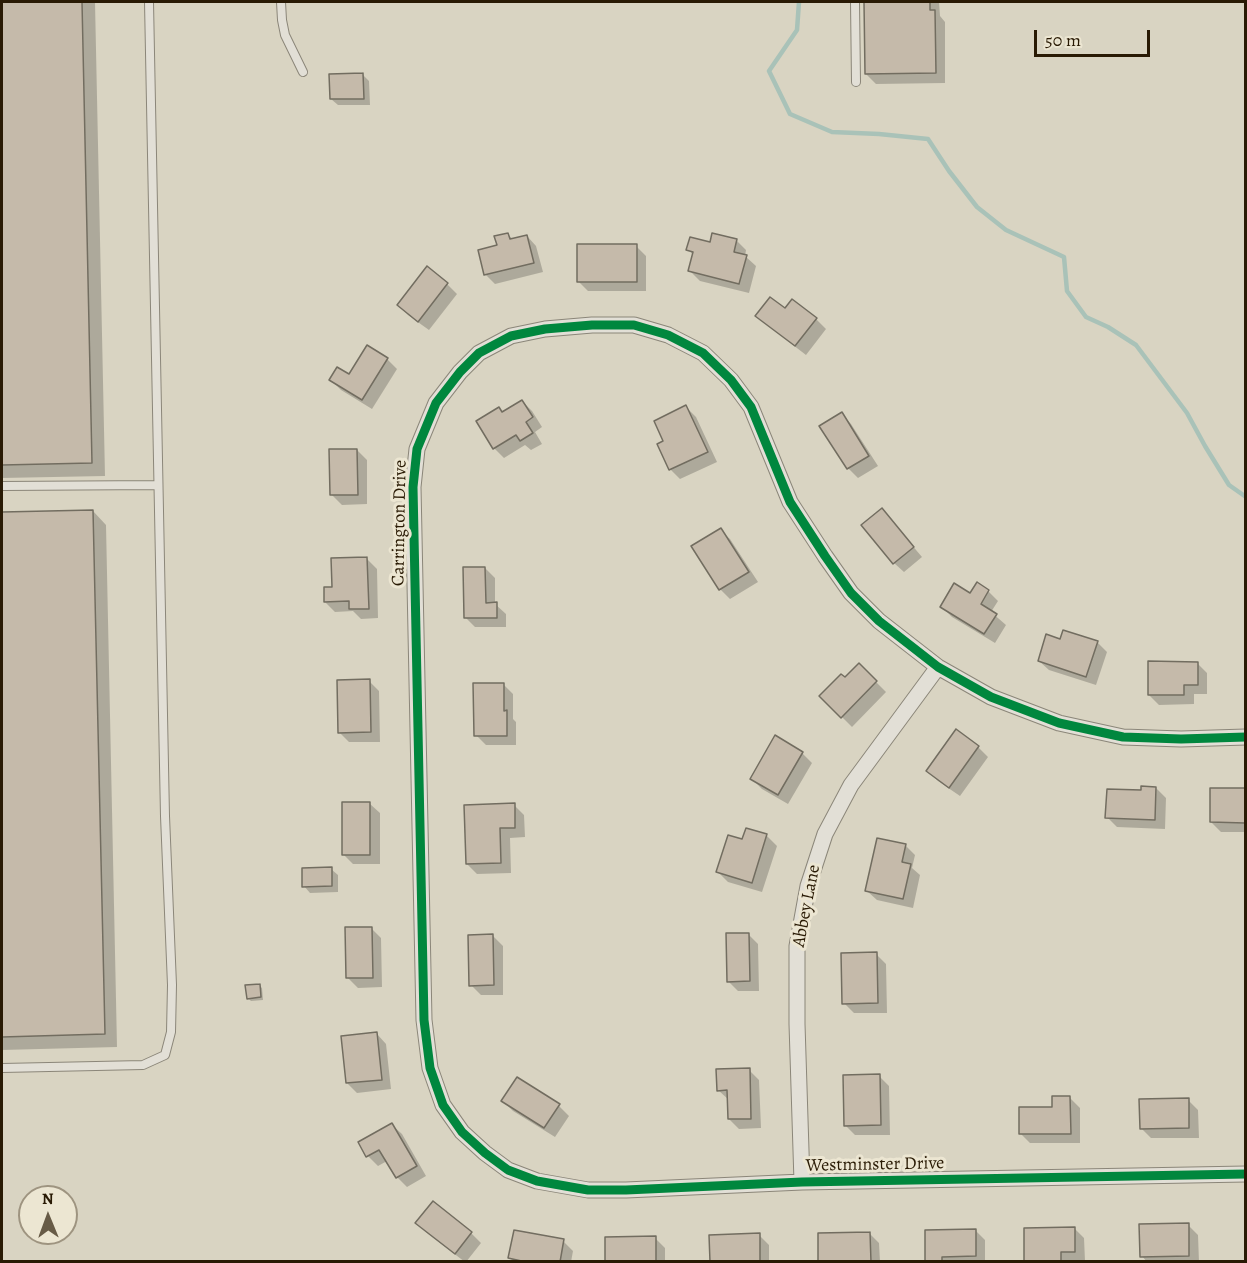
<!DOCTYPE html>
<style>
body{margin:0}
#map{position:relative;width:1247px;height:1263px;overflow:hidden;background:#d9d4c2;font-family:Alegreya,serif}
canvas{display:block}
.frame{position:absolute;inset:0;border:3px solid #291a04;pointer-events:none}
.north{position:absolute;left:18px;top:1185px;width:60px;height:60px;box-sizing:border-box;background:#ece6d2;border:2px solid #9e9480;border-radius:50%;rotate:359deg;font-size:16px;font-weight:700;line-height:24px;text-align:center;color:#291a04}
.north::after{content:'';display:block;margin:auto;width:21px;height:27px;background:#675b46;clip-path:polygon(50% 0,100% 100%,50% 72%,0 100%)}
.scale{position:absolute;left:1034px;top:30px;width:116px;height:27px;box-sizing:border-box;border:3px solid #291a04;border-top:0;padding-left:8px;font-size:18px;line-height:21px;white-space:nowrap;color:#291a04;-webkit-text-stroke:4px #ece6d2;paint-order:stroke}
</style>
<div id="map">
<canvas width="1247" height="1263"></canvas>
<div class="frame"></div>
<div class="north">N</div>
<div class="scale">50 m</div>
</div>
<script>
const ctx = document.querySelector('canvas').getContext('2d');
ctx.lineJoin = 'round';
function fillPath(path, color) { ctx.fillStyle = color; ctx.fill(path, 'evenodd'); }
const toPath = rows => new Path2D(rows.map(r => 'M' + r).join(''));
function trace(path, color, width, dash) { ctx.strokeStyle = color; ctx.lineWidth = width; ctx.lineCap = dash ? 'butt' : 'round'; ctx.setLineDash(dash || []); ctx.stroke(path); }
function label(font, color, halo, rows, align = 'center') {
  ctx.font = font + ' Alegreya,serif'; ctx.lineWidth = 6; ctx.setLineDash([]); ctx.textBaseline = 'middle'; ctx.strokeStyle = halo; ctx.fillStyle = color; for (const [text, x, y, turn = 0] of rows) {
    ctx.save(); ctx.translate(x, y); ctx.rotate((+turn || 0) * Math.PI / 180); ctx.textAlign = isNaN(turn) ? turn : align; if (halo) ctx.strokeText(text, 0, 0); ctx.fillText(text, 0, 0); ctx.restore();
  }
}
fillPath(toPath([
 [2,2,95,2,105,476,2,478],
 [866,2,939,2,940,16,945,22,945,83,876,84,866,74],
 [363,75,369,81,370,105,338,105,331,99],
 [508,234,513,240,527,236,536,246,543,272,495,284,485,274,498,246],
 [736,240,746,250,745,256,756,266,749,293,700,281,690,271,694,256,688,249,711,244],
 [636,246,646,256,646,291,588,291,578,281],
 [447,284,457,294,429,330,408,315,399,305],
 [785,310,816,319,826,329,806,355,767,325,757,315],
 [387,359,397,369,372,409,341,390,331,380,350,376],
 [522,401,532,411,542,427,535,432,542,444,531,450,525,445,504,458,494,448,499,409,503,413],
 [686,407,696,417,717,462,680,479,670,469,665,441],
 [842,414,851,424,878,466,858,478,848,468],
 [357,450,367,460,367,504,342,505,332,495],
 [882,510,922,557,904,572,894,563],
 [93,511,106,525,117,1047,2,1050,2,513],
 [720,530,730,539,758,582,730,599,720,589,693,547],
 [367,559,377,569,378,618,361,619,353,611,335,612,325,602,334,588],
 [485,568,495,578,495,604,506,614,506,627,475,627,465,617],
 [988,591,998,601,991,612,1006,625,995,643,952,617,942,607,971,595],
 [1061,641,1097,642,1107,652,1096,685,1049,670,1039,661],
 [1197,663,1207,673,1207,694,1194,694,1194,704,1159,705,1149,695],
 [859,665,886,692,852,727,821,696,845,679],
 [369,681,379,691,380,742,349,742,339,732],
 [503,684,513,694,513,719,516,722,516,745,486,745,476,735],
 [978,747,988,757,960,796,938,781,928,771],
 [802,753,812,763,788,804,762,789,752,779],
 [1156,788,1166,798,1165,829,1117,827,1107,817,1142,792],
 [1211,790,1246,790,1246,832,1221,832,1211,822],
 [370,804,380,813,380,864,353,864,343,854],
 [514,805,524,815,525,837,510,838,511,873,477,874,467,864],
 [747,829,767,836,777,846,762,892,728,882,718,872,743,841],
 [905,845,915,855,912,868,920,875,913,908,877,900,867,891],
 [331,869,338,875,338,892,310,893,304,886],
 [371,928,381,938,382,987,358,988,348,978],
 [748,934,758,944,759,991,738,991,728,981],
 [493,936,503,946,503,995,481,995,471,985],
 [876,954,886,964,887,1013,854,1013,844,1003],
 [259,985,262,988,263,1000,251,1001,248,998],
 [377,1034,386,1044,391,1089,357,1093,347,1083],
 [749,1070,759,1080,761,1128,739,1129,729,1119,729,1100,718,1090],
 [879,1076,889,1086,890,1135,855,1135,845,1125],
 [1070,1098,1080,1108,1080,1143,1030,1143,1020,1133],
 [1188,1100,1198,1110,1199,1138,1151,1138,1141,1128],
 [503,1101,559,1106,569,1116,555,1137,513,1111],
 [392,1125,402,1134,426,1176,407,1187,397,1177,387,1161,378,1166,368,1156,360,1143],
 [417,1223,471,1233,481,1243,466,1262,465,1262,427,1233],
 [1188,1225,1198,1235,1199,1262,1147,1262,1142,1256],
 [1074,1228,1084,1238,1085,1261,1026,1262],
 [975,1230,985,1240,985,1262,927,1262],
 [869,1233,879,1243,880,1262,820,1262],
 [759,1235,769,1245,769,1262,711,1262],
 [655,1238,665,1248,665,1262,606,1262],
 [563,1241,573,1251,571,1262,514,1262,510,1258]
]), '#0003');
trace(toPath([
 [799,2,797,30,769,71,790,114,832,132,879,134,928,139,949,171,977,207,1006,230,1064,257,1067,291,1086,317,1108,327,1136,345,1187,413,1205,446,1229,485,1246,497]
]), '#a9c2b8', 4.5);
const building = toPath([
 [2,2,82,2,92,463,2,465,2,2],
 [864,2,930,2,930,10,935,10,936,73,865,74,864,2],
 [363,73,364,99,330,99,329,74,363,73],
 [508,233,510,239,527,235,534,263,484,275,478,250,497,245,494,236,508,233],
 [712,233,737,239,734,252,747,255,739,284,688,271,693,252,686,250,690,237,710,242,712,233],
 [577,244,637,244,637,282,577,282,577,244],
 [427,266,448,283,418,322,397,305,427,266],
 [770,297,785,308,792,299,817,318,795,346,755,316,770,297],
 [367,345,388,358,362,400,329,380,337,367,349,374,367,345],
 [522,400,533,417,526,422,533,433,520,441,516,435,493,449,476,421,499,407,502,412,522,400],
 [686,405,708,452,669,470,657,444,663,441,654,421,686,405],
 [842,412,869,456,847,469,819,426,842,412],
 [329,449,357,449,358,495,330,495,329,449],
 [882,508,914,547,893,564,861,525,882,508],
 [93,510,105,1034,2,1037,2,512,93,510],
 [721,528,749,572,719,590,691,546,721,528],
 [367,557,369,609,349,609,349,601,324,602,324,587,332,587,331,558,367,557],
 [463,567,485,567,486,603,497,602,497,618,464,618,463,567],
 [977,582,989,590,981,604,997,614,984,634,940,607,954,583,970,593,977,582],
 [1063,630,1098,641,1086,677,1038,661,1046,634,1060,639,1063,630],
 [1148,661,1198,662,1198,685,1184,685,1184,695,1148,695,1148,661],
 [859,663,877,681,841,718,819,696,841,674,845,677,859,663],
 [370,679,371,732,338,733,337,680,370,679],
 [473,683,504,683,504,711,507,710,507,736,474,736,473,683],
 [956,729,979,746,949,788,926,771,956,729],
 [775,735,803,752,778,795,750,779,775,735],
 [1141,786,1156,787,1155,820,1105,818,1107,789,1141,790,1141,786],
 [1210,788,1245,788,1245,823,1210,822,1210,788],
 [342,802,370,802,370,855,342,855,342,802],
 [515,803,515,828,500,828,501,863,466,864,464,805,515,803],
 [746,828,767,834,752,883,716,872,728,835,742,839,746,828],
 [877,838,906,844,902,862,911,864,903,899,865,891,877,838],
 [332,867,332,886,302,887,302,868,332,867],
 [345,927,372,927,373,978,346,978,345,927],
 [726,933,749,933,750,981,727,982,726,933],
 [493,934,494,985,469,986,468,935,493,934],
 [877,952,878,1003,842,1004,841,953,877,952],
 [260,984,261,997,247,999,245,985,260,984],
 [377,1032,382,1080,346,1083,341,1036,377,1032],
 [750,1068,751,1119,728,1119,727,1090,717,1091,716,1069,750,1068],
 [880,1074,881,1125,844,1126,843,1075,880,1074],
 [517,1077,560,1104,544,1128,501,1101,517,1077],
 [1052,1096,1070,1096,1071,1134,1019,1134,1019,1107,1052,1107,1052,1096],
 [1189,1098,1189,1128,1140,1129,1139,1099,1189,1098],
 [392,1123,417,1166,396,1178,379,1150,366,1157,358,1142,392,1123],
 [433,1201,472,1232,455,1254,415,1223,433,1201],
 [1189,1223,1189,1256,1140,1257,1139,1224,1189,1223],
 [1075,1227,1075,1252,1061,1252,1061,1262,1024,1262,1024,1228,1075,1227],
 [976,1229,976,1256,942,1257,942,1262,925,1262,925,1230,976,1229],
 [514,1230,564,1239,560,1262,526,1262,508,1258,514,1230],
 [870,1232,871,1262,818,1262,818,1233,870,1232],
 [760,1233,760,1262,710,1262,709,1235,760,1233],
 [656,1236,656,1262,605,1262,605,1237,656,1236]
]);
fillPath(building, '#c5baaa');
trace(building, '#726d60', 1.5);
const lane = toPath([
 [281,2,282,20,285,35,303,72],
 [855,2,856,82],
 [2,486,158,485],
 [2,1068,143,1065,165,1055,171,1032,172,985,165,816,149,2]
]);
const street = toPath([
 [1246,737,1181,739,1123,737,1059,723,991,697,938,667,879,621,851,593,825,556,790,502,751,407,731,380,703,353,668,335,634,325,592,325,545,329,511,336,479,353,460,372,436,403,417,449,413,487,424,1020,430,1068,443,1105,462,1132,485,1153,508,1170,537,1181,588,1190,626,1190,802,1182,1246,1174],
 [802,1182,797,1024,797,946,808,886,825,834,851,785,938,667]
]);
trace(lane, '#8b8679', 10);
trace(street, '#8b8679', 17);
trace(lane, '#e2dfd6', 8);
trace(street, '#e2dfd6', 15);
trace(toPath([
 [1246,737,1181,739,1123,737,1059,723,991,697,938,667,879,621,851,593,825,556,790,502,751,407,731,380,703,353,668,335,634,325,592,325,545,329,511,336,479,353,460,372,436,403,417,449,413,487,424,1020,430,1068,443,1105,462,1132,485,1153,508,1170,537,1181,588,1190,626,1190,802,1182,1246,1174]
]), '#00873e', 9);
label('18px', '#291a04', '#ece6d2', [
 ["Carrington Drive",400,523,-89],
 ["Abbey Lane",807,906,-79],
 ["Westminster Drive",875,1165,-1]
]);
</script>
